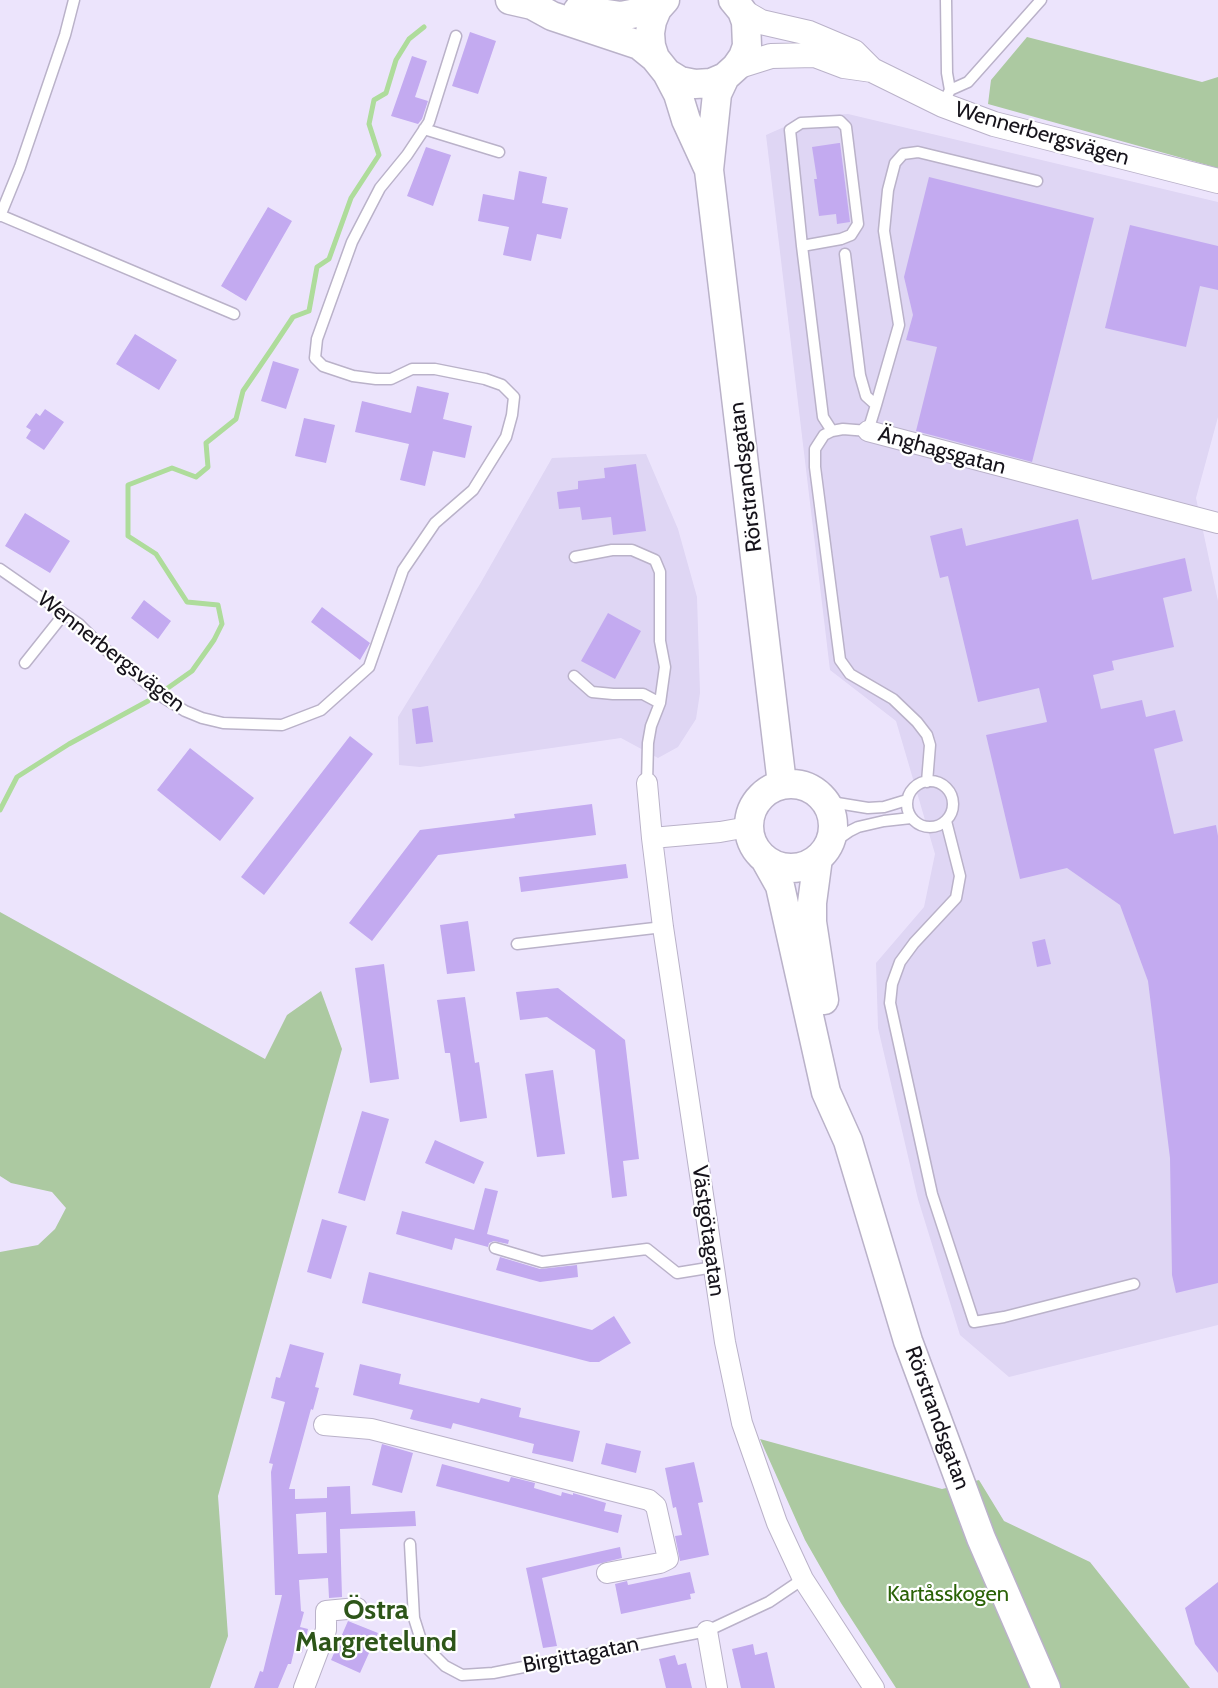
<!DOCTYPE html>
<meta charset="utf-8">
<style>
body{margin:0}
canvas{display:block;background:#ece4fc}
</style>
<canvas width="1218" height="1688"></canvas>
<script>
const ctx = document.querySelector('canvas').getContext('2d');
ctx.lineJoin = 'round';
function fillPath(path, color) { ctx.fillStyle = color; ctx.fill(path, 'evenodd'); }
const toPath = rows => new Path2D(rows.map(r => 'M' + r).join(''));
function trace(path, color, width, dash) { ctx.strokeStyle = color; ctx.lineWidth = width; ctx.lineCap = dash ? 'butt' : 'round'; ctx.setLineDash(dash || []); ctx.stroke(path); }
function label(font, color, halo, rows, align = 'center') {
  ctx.font = font + ' Cabin,sans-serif'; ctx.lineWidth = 4.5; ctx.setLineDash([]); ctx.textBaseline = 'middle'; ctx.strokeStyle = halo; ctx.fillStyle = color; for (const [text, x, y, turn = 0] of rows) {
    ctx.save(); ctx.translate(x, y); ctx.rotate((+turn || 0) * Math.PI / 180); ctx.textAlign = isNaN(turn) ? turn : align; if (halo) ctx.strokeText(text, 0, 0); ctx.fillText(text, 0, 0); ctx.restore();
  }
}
fillPath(toPath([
 [848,114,1218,202,1218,417,1196,498,1218,601,1218,1325,1009,1377,960,1335,918,1199,878,1028,876,963,924,907,935,854,896,721,830,670,766,135,809,116],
 [646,454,678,529,697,597,700,693,696,719,678,747,658,758,621,738,420,767,399,765,398,717,480,584,552,458]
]), '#dfd6f4');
fillPath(toPath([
 [1027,37,1202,82,1218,77,1218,168,988,104,991,80],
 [0,912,265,1059,287,1015,321,991,342,1049,218,1496,228,1636,210,1688,0,1688,0,1252,38,1245,55,1229,66,1208,52,1192,11,1183,0,1176],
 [760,1439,942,1489,979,1480,1004,1521,1090,1562,1190,1688,896,1688,841,1603,805,1540]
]), '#acc9a1');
trace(toPath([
 [165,690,192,671,214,640,222,624,218,605,187,602,156,554,128,536,128,485,172,468,196,477,208,467,206,443,236,419,243,391,271,350,293,317,309,311,317,267,329,259,351,198,379,155,369,124,374,100,386,93,396,60,409,39,424,27],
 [0,810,17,777,69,744,148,701]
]), '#aedc9b', 5);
fillPath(toPath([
 [470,32,496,41,478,94,452,86],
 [412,56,427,61,415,97,428,101,422,119,418,124,391,116],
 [839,143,840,143,850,222,837,224,836,214,819,216,814,179,817,179,812,147],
 [426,147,451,155,433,206,407,196],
 [519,171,547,177,542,203,568,208,561,239,537,234,531,261,503,255,509,227,478,221,483,194,514,200],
 [929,177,1094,218,1032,462,916,431,937,347,906,340,913,315,904,277],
 [268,207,292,221,246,301,221,286],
 [1130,225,1218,246,1218,290,1200,286,1186,347,1105,328],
 [135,334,177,360,159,390,116,364],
 [273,361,299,369,286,409,261,401],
 [417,386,449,393,443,419,472,426,465,458,433,451,425,486,400,480,409,444,355,432,362,401,411,413],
 [45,409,64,422,44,450,26,438,31,430,26,427,36,413,40,416],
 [304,418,335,425,326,463,295,456],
 [636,464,646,531,613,535,611,517,582,520,580,507,559,509,557,492,578,489,578,481,605,478,604,468],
 [25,513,70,541,50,573,5,546],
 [1078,519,1092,580,1185,558,1192,591,1163,598,1174,647,1112,661,1114,670,1093,675,1101,709,1142,700,1146,717,1175,710,1183,741,1154,749,1174,834,1216,825,1218,836,1218,1283,1176,1293,1172,1275,1170,1158,1148,981,1120,905,1067,868,1020,879,986,735,1047,722,1039,688,978,702,948,576,940,578,930,536,962,528,966,546],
 [144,600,171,621,158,639,131,618],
 [322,607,370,643,360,660,311,622],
 [608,613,641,631,615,679,581,661],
 [428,706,433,742,416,744,412,709],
 [350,736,373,754,264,895,241,877],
 [190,748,254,798,220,841,157,790],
 [592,804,596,835,438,855,372,941,349,923,420,830,515,818,514,814],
 [626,864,628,878,521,892,519,877],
 [468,921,475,971,447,974,440,925],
 [1045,939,1051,964,1037,967,1032,942],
 [384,964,399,1079,370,1083,355,968],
 [558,988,625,1040,639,1159,623,1161,627,1196,612,1198,595,1050,547,1017,520,1020,516,992],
 [465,997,475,1063,479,1062,487,1118,460,1122,450,1053,445,1053,437,1000],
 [553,1070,565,1154,537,1157,525,1074],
 [362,1111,389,1119,365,1201,338,1193],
 [435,1140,484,1162,474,1184,425,1163],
 [485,1188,498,1191,487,1234,509,1240,508,1244,494,1241,489,1243,488,1247,455,1238,452,1250,396,1234,402,1211,474,1230],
 [322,1219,347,1226,331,1279,307,1272],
 [500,1257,540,1269,577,1265,578,1277,540,1282,496,1270],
 [369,1272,592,1330,614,1316,631,1343,599,1362,590,1362,362,1303],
 [290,1344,324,1353,315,1387,319,1388,313,1410,311,1409,289,1489,295,1489,295,1499,327,1498,327,1487,350,1486,351,1514,415,1511,416,1526,340,1529,342,1597,329,1598,328,1578,299,1580,301,1611,304,1612,300,1627,308,1629,302,1653,294,1651,291,1664,288,1664,278,1688,254,1688,260,1671,263,1672,282,1595,275,1595,271,1472,273,1464,269,1463,285,1402,271,1398,276,1377,280,1378],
 [326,1512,327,1553,298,1554,296,1514],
 [360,1364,401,1374,399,1384,479,1403,481,1398,521,1408,519,1417,580,1431,573,1462,532,1453,534,1444,453,1423,451,1429,410,1419,413,1410,353,1395],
 [606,1443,641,1451,636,1473,601,1464],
 [382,1444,413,1453,402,1493,372,1485],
 [694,1462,703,1502,698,1503,709,1555,680,1561,675,1536,682,1535,676,1507,673,1508,665,1468],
 [442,1464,509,1482,511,1477,535,1483,534,1488,561,1496,562,1492,573,1495,573,1493,606,1503,604,1511,622,1515,618,1533,436,1486],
 [620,1547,622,1558,542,1578,557,1646,543,1648,526,1568],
 [690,1572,695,1593,690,1594,691,1599,621,1614,615,1584,627,1581,628,1585],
 [1218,1582,1218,1673,1195,1644,1185,1608],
 [348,1621,378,1633,360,1673,331,1660],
 [753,1644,755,1655,767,1652,775,1688,741,1688,732,1649],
 [675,1655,678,1665,686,1663,692,1688,666,1688,659,1659]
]), '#c3aaf0');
const service = toPath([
 [946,0,947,73,950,90,948,94],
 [950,90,968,82,1041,0],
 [424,129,499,152],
 [0,215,234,314],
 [0,216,20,167,65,35,74,0],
 [802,246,841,239,851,235,858,224,846,127,840,121,801,123,790,130,802,246,823,417,832,431],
 [845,254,860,375,866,396,876,405],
 [575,557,612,550,632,550,655,560,660,572,660,641,665,667,660,703,651,726,648,743,647,783],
 [0,569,79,624,99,644,164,698,185,711,202,718,223,723,282,725,321,710,369,667,403,570,435,523,473,490,506,437,512,415,514,397,502,385,485,379,435,369,412,369,391,379,376,379,353,376,323,366,315,358,317,339,352,242,380,188,407,155,429,122,456,36],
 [25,663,64,614],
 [574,676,592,692,613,694,643,694,660,703],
 '907 804a23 23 0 1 1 46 0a23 23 0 1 1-46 0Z',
 [927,782,930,745,927,735,917,722,893,699,850,674,840,660,815,467,815,449,824,435,832,431,843,429,868,431,876,405,899,325,884,231,888,190,895,163,903,154,918,152,1037,181],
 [825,801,868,808,884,807,907,800],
 [946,821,960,876,956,898,914,943,900,962,892,984,890,1003,932,1194,974,1322,1004,1317,1134,1284],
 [827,847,850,831,858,827,884,821,911,818],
 [517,944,663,927],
 [495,1248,542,1262,647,1249,677,1273,714,1267],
 [410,1544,414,1618,420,1637,426,1647,445,1666,462,1675,493,1673,707,1631,769,1602,803,1579]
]);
const minor = toPath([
 [868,431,1218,523],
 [647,783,652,838],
 [748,827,720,832,652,838,663,927,725,1342,742,1423,777,1523,803,1579,874,1688],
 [324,1425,371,1429,649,1500,656,1506,668,1559,660,1563,607,1573],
 [707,1631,717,1688],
 [304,1688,326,1630,326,1611,357,1608]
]);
const tertiary = toPath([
 [742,11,761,22,809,33,854,52,872,70],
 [736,67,771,56,815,55,844,66,872,70,943,105,994,124,1218,181]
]);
const secondary = toPath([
 [510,0,532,5,552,16,639,45,655,58],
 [665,0,657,9,652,21,650,33,651,46,655,58,667,73,680,81,695,84,711,83,725,77,736,67,743,57,747,46,746,22,742,11,733,0],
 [578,10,621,16,657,9],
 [667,73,678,94,686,120,709,170],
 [725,77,717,94,709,170,782,784],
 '749 826a42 42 0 1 1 84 0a42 42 0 1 1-84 0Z',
 [818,858,812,903,812,922,824,1000],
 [766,861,780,886,826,1092,848,1141,908,1341,981,1538,1046,1688]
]);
trace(service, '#bab2c9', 13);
trace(minor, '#bab2c9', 22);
trace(tertiary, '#bab2c9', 26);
trace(secondary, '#bab2c9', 31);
trace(service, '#fff', 10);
trace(minor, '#fff', 20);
trace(tertiary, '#fff', 24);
trace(secondary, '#fff', 28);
label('22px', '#16131b', '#fff', [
 ["Wennerbergsvägen",1042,134,16],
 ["Änghagsgatan",942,451,15],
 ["Rörstrandsgatan",746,477,-97],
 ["Wennerbergsvägen",111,652,38],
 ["Västgötagatan",708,1231,82],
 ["Rörstrandsgatan",937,1418,70],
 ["Birgittagatan",581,1655,-11]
]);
label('22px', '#2a6206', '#fff', [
 ["Kartåsskogen",948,1595]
]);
label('bold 28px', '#2d5519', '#fff', [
 ["Östra",376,1611],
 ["Margretelund",376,1643]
]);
</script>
